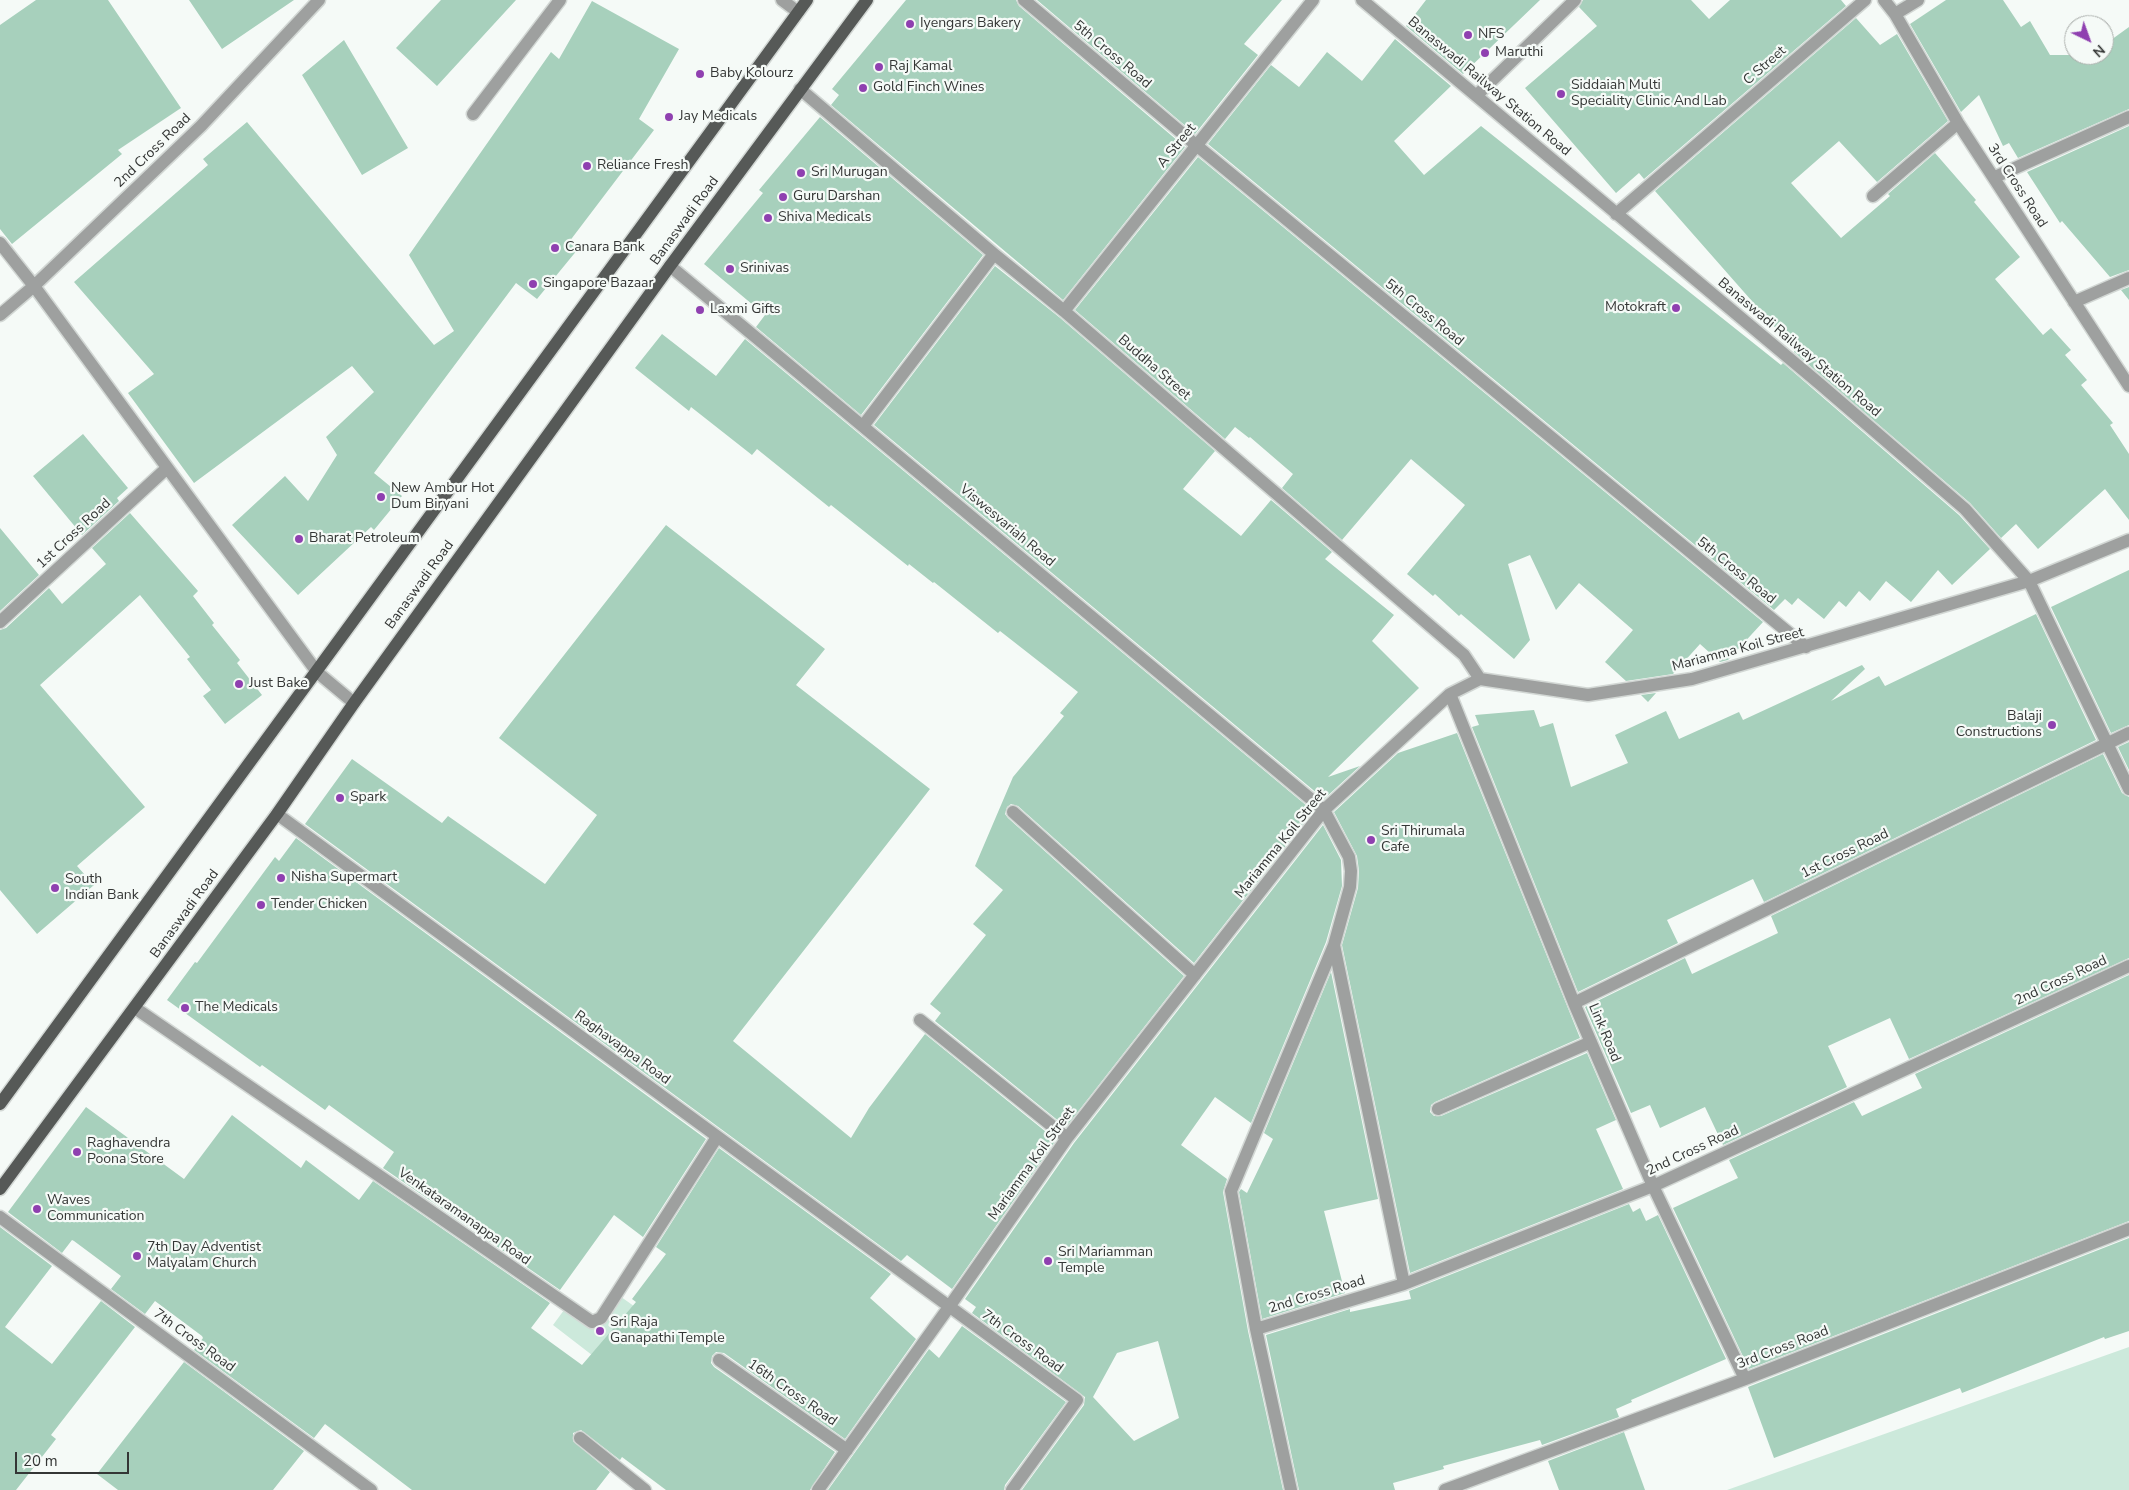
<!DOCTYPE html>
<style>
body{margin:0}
#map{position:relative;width:2129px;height:1490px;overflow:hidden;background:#f5faf7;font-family:"Nunito Sans",sans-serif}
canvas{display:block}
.north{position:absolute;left:2064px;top:15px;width:50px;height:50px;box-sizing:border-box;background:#f5faf7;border:1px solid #a8aca9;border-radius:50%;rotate:138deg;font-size:14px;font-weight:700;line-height:20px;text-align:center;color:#343635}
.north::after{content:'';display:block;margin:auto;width:18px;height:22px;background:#8f40b0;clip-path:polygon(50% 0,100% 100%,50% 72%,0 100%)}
.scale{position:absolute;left:15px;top:1452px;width:114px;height:22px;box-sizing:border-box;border:2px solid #343635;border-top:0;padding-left:6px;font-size:15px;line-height:18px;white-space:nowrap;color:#343635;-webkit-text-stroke:4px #f5faf7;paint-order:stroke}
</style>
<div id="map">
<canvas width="2129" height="1490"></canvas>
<div class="north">N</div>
<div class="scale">20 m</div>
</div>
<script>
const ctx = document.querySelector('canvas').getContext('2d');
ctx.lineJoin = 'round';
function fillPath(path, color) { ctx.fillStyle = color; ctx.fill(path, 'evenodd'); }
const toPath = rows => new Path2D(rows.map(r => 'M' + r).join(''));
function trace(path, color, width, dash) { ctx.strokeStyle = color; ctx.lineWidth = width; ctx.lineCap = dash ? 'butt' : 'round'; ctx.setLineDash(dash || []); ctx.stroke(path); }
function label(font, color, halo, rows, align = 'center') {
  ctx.font = font + ' "Nunito Sans",sans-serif'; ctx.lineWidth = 4.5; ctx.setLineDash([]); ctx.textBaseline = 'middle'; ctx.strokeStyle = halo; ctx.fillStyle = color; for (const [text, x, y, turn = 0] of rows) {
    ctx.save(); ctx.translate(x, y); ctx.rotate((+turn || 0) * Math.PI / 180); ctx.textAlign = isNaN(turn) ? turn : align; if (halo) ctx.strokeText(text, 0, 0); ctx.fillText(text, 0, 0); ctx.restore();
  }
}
fillPath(toPath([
 [617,1294,652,1319,614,1372,553,1325,567,1306,602,1317],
 [2129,1347,2129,1490,1727,1490]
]), '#cce9db');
fillPath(toPath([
 [36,0,108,0,181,108,118,150,122,154,12,244,0,229,0,25],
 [189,0,294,0,222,49],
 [441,0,516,0,437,86,396,48],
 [906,0,1016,0,1019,6,1185,147,1063,300,831,105,839,95,832,89],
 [1037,0,1282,0,1244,44,1258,55,1195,134],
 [1426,0,1540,0,1463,74,1406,26],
 [1583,0,1691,0,1709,19,1730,0,1841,0,1846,6,1644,179,1639,173,1616,193,1525,88,1597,26,1579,7],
 [1946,0,2003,0,2021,27,2030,21,2050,55,2104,55,2104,45,2129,27,2129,109,2018,158,2009,143,2003,146,1979,95,1961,112,1910,24],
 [592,1,679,49,639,119,654,130,569,242,578,249,537,299,516,283,374,473,402,496,374,530,371,527,298,595,232,525,285,476,308,501,337,455,326,437,374,392,352,366,194,483,128,393,154,374,74,282,208,165,203,159,247,122,434,345,454,331,409,255,551,52,559,59],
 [1856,18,1880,45,1897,34,1948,121,1877,182,1839,141,1791,183,1841,238,1890,196,1888,194,1935,153,1976,200,1974,202,2020,257,1995,279,2043,335,2051,328,2071,350,2065,355,2087,380,2081,385,2113,423,2110,425,2129,454,2129,520,2105,489,2038,549,2016,524,2001,538,1970,503,1794,352,1795,350,1655,191],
 [1395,39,1451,86,1394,141,1424,175,1481,126,1781,365,1783,363,1959,515,1990,549,1952,585,1938,570,1911,602,1886,581,1870,601,1859,591,1846,607,1839,601,1824,619,1798,598,1792,605,1785,599,1774,610,1208,144,1271,65,1299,87,1327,52,1362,81],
 [344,40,408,148,362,175,302,75],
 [820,117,983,255,861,415,756,327,765,315,704,264,763,193,759,190],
 [2129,126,2129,270,2110,277,2062,221,2060,223,2027,172],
 [1198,157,1763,622,1728,660,1720,662,1700,644,1673,674,1626,681,1605,662,1633,630,1579,583,1556,610,1530,555,1508,564,1530,640,1514,659,1461,614,1459,616,1435,594,1433,596,1407,574,1465,505,1411,459,1342,540,1282,488,1293,474,1250,437,1249,438,1235,427,1225,439,1075,310],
 [995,266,1059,317,1215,451,1183,489,1241,536,1271,500,1332,552,1325,559,1394,615,1372,641,1419,688,1328,777,1360,766,1324,799,874,425],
 [2129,287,2129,300,2121,290],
 [662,334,716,376,745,339,1313,811,1194,963,1018,806,1011,804,1007,807,1005,814,1008,818,1184,976,1066,1127,935,1021,941,1013,930,1004,986,935,973,924,1003,890,975,866,1013,777,1064,716,1060,713,1078,692,1000,631,998,633,934,582,933,583,909,564,908,566,831,505,829,507,757,449,752,455,691,407,689,411,635,368],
 [83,434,128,488,117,498,119,501,82,535,33,476],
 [130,513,198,591,193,596,214,623,212,625,240,660,237,663,262,695,225,724,203,696,211,690,187,659,190,657,140,595,40,685,145,807,77,866,94,885,37,934,0,890,0,630,6,628,49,588,62,604,106,564,92,548],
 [666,525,825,649,796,685,930,789,733,1041,851,1138,869,1108,925,1034,1056,1140,952,1289,907,1255,901,1261,305,824,352,759,442,823,448,816,545,884,597,815,499,738],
 [0,528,39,575,0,611],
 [2129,570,2129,725,2111,733,2051,607],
 [2036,614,2096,740,1764,902,1753,879,1667,920,1678,943,1578,992,1472,727,1479,725,1475,715,1534,710,1540,727,1553,723,1571,787,1628,763,1615,735,1666,711,1679,739,1739,712,1743,720,1862,665,1865,669,1831,701,1879,676,1885,686],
 [1656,693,1648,702,1641,695],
 [1457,733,1580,1038,1435,1102,1431,1105,1430,1112,1434,1116,1441,1116,1587,1053,1616,1120,1596,1129,1623,1189,1410,1273,1342,945,1358,888,1359,871,1357,856,1334,812,1398,753],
 [2129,742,2129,770,2118,747],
 [2103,754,2122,793,2129,797,2129,958,1909,1059,1890,1018,1828,1046,1847,1087,1723,1145,1705,1107,1660,1128,1650,1105,1631,1113,1585,1007,1685,958,1692,974,1778,933,1771,916],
 [1323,825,1341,860,1342,886,1326,942,1251,1123,1215,1097,1181,1145,1227,1179,1223,1192,1248,1331,1283,1490,1022,1490,1084,1405,1085,1397,972,1313,976,1307,965,1299,1074,1143],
 [1158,1341,1179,1418,1134,1441,1093,1397,1117,1353],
 [296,838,706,1139,643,1237,614,1215,560,1290,383,1168,394,1152,329,1105,325,1110,262,1065,260,1067,167,1000,195,962,197,963,275,857,279,861],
 [1331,972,1378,1199,1324,1211,1345,1293,1262,1319,1239,1192,1241,1189,1247,1193,1273,1139,1264,1133],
 [2129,975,2129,1221,1749,1369,1673,1208,1738,1178,1729,1160,1854,1102,1862,1116,1922,1088,1915,1074],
 [86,1107,184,1179,232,1115,301,1168,306,1160,359,1200,373,1181,550,1303,531,1328,582,1365,636,1302,632,1299,666,1254,656,1247,719,1148,891,1274,870,1298,916,1339,845,1439,724,1353,716,1352,712,1356,711,1363,714,1367,835,1452,810,1490,666,1490,622,1457,620,1460,581,1430,573,1433,573,1441,610,1472,596,1490,412,1490,325,1424,314,1438,194,1350,203,1338,202,1336,155,1301,145,1314,111,1289,121,1276,74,1241,72,1240,62,1253,8,1212],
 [1629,1204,1633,1212,1640,1208,1646,1221,1658,1215,1726,1359,1631,1400,1632,1402,1616,1409,1619,1417,1542,1445,1540,1440,1443,1466,1444,1469,1393,1483,1395,1490,1299,1490,1266,1335,1350,1309,1350,1312,1411,1299,1409,1291],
 [0,1227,52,1266,5,1327,52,1364,101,1301,135,1327,51,1435,56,1439,16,1490,0,1490],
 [2129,1238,2129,1331,2105,1339,2104,1337,1962,1393,1960,1388,1774,1458,1748,1387],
 [962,1326,1066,1402,1005,1485,1004,1490,828,1490,929,1349,939,1358],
 [184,1362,304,1451,273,1490,118,1490,97,1474],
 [1624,1432,1645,1490,1559,1490,1548,1461]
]), '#a7d0bc');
const minor = toPath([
 [782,0,798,12],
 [1024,0,1196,145,1806,647],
 [1362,0,1821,385,1965,509,2029,581,2129,789],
 [1884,0,1895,14,1958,123,2129,386],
 [1895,14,1918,0],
 [800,89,994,254,1064,311,1464,655,1480,679],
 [1477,95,1575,0],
 [473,114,560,0],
 [1995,177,2129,117],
 [1873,196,1958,123],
 [1616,214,1865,0],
 [0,243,34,286,317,672,354,703],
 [670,266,1324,810,1349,857,1351,871,1350,887,1334,945,1231,1191,1256,1329,1291,1490],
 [2074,302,2129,278],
 [1064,311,1313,0],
 [0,315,34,286,201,126,319,0],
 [863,426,994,254],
 [0,622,167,468],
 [1450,694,1574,1003,1653,1186,1745,1379],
 [1013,812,1195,975],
 [277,814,1077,1400,1012,1490],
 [1334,945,1404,1284],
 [1574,1003,2129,733],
 [135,1008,592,1322,601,1318,717,1137],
 [920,1020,1067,1138],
 [1438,1109,1591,1042],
 [0,1217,371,1490],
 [1256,1329,1404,1284,1653,1186,2129,966],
 [719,1360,847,1450],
 [580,1438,645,1490],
 [818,1490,949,1307,1067,1138,1324,810,1450,694,1480,679,1588,695,1692,679,2029,581,2129,540],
 [1445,1490,1745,1379,2129,1229]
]);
const primary = toPath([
 [0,1104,807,0],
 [0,1189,277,814,354,703,670,266,867,0]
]);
trace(minor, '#d2d7d4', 15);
trace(primary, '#d2d7d4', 15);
trace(minor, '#9ea09f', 12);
trace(primary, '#565957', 12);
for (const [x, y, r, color] of [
 [910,24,5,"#8f40b0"],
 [1468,35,5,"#8f40b0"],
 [1485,53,5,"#8f40b0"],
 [879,67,5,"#8f40b0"],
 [700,74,5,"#8f40b0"],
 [863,88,5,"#8f40b0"],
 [1561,94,5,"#8f40b0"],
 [669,117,5,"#8f40b0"],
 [587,166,5,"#8f40b0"],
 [801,173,5,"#8f40b0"],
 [783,197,5,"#8f40b0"],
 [768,218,5,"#8f40b0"],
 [555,248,5,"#8f40b0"],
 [730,269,5,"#8f40b0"],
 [533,284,5,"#8f40b0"],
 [1676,308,5,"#8f40b0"],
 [700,310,5,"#8f40b0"],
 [381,497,5,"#8f40b0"],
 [299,539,5,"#8f40b0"],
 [239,684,5,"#8f40b0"],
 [2052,725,5,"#8f40b0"],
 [340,798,5,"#8f40b0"],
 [1371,840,5,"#8f40b0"],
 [281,878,5,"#8f40b0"],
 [55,888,5,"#8f40b0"],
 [261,905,5,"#8f40b0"],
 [185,1008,5,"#8f40b0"],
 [77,1152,5,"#8f40b0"],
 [37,1209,5,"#8f40b0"],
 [137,1256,5,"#8f40b0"],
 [1048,1261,5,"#8f40b0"],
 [600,1331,5,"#8f40b0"]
]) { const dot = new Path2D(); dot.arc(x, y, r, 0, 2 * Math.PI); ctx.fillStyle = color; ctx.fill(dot); trace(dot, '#f5faf7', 2); }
label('14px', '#343635', '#f5faf7', [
 ["Iyengars Bakery",920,24],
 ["NFS",1478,35],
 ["Maruthi",1495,53],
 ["Raj Kamal",889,67],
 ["Baby Kolourz",710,74],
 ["Siddaiah Multi",1571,86],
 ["Speciality Clinic And Lab",1571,102],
 ["Gold Finch Wines",873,88],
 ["Jay Medicals",679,117],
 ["Reliance Fresh",597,166],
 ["Sri Murugan",811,173],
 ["Guru Darshan",793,197],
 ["Shiva Medicals",778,218],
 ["Canara Bank",565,248],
 ["Srinivas",740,269],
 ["Singapore Bazaar",543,284],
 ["Motokraft",1666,308,"right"],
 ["Laxmi Gifts",710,310],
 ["New Ambur Hot",391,489],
 ["Dum Biryani",391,505],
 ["Bharat Petroleum",309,539],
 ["Just Bake",249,684],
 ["Balaji",2042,717,"right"],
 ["Constructions",2042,733,"right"],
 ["Spark",350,798],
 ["Sri Thirumala",1381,832],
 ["Cafe",1381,848],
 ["Nisha Supermart",291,878],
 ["South",65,880],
 ["Indian Bank",65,896],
 ["Tender Chicken",271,905],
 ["The Medicals",195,1008],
 ["Raghavendra",87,1144],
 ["Poona Store",87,1160],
 ["Waves",47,1201],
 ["Communication",47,1217],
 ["7th Day Adventist",147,1248],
 ["Malyalam Church",147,1264],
 ["Sri Mariamman",1058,1253],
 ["Temple",1058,1269],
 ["Sri Raja",610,1323],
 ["Ganapathi Temple",610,1339]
], 'left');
label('14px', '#343635', '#f5faf7', [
 ["5th Cross Road",1112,55,40],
 ["C Street",1765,66,-41],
 ["Banaswadi Railway Station Road",1489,87,40],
 ["A Street",1177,146,-51],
 ["2nd Cross Road",153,151,-44],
 ["3rd Cross Road",2017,186,57],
 ["Banaswadi Road",685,221,-54],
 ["5th Cross Road",1424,313,39],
 ["Banaswadi Railway Station Road",1799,348,40],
 ["Buddha Street",1154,368,41],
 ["Viswesvariah Road",1007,526,40],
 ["1st Cross Road",74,534,-43],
 ["5th Cross Road",1736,571,39],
 ["Banaswadi Road",420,585,-54],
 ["Mariamma Koil Street",1738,650,-15],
 ["Mariamma Koil Street",1281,844,-51],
 ["1st Cross Road",1845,854,-26],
 ["Banaswadi Road",185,914,-54],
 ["2nd Cross Road",2061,981,-25],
 ["Link Road",1604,1033,67],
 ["Raghavappa Road",622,1048,36],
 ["2nd Cross Road",1693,1151,-25],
 ["Mariamma Koil Street",1032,1164,-54],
 ["Venkataramanappa Road",464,1217,35],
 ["2nd Cross Road",1317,1295,-17],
 ["7th Cross Road",194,1341,36],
 ["7th Cross Road",1022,1342,36],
 ["3rd Cross Road",1783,1348,-21],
 ["16th Cross Road",792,1393,35]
]);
</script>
